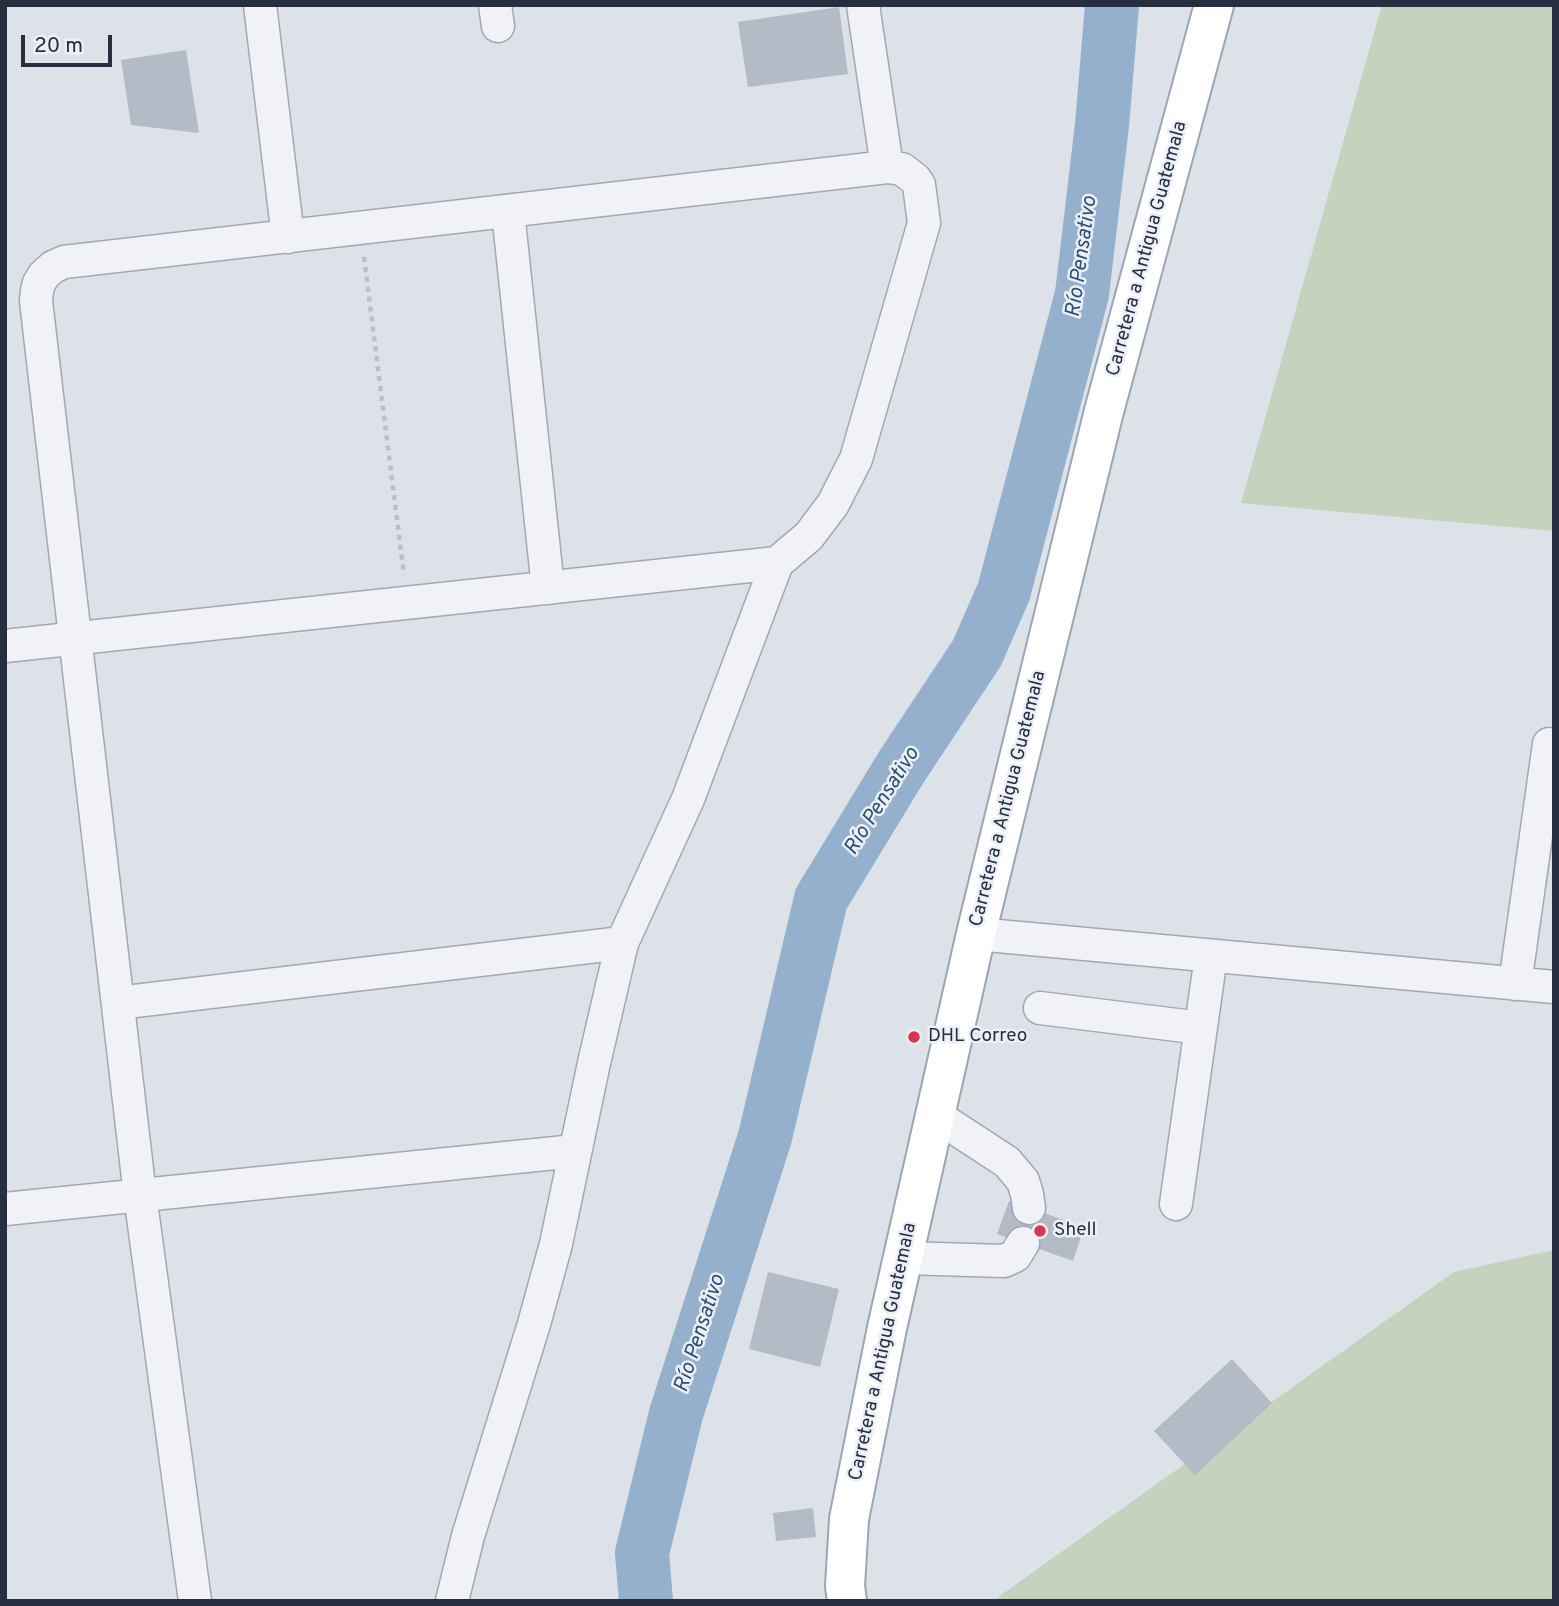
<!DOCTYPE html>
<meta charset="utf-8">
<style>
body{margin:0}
#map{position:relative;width:1559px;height:1606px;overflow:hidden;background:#dde1e8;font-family:Overpass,sans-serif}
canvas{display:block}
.frame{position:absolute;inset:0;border:7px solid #252f40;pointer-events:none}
.scale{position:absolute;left:21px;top:35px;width:91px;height:32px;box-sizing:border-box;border:4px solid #252f40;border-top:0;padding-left:9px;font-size:21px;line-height:24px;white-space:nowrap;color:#252f40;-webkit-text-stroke:5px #ecf0f6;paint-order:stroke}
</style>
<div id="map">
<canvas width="1559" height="1606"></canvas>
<div class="frame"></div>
<div class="scale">20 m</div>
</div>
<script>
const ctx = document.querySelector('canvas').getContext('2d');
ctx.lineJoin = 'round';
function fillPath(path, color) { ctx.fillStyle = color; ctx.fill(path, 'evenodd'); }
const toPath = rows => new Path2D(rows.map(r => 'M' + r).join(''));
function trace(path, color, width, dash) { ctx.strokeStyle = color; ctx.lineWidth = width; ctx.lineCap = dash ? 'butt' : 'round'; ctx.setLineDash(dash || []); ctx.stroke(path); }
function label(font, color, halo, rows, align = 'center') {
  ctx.font = font + ' Overpass,sans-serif'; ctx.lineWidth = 5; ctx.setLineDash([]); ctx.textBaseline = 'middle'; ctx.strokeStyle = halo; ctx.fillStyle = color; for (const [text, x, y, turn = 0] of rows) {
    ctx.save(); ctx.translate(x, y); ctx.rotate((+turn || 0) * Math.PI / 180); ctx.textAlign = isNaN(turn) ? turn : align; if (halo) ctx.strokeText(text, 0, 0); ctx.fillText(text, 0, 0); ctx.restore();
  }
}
fillPath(toPath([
 [1382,5,1554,5,1554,531,1241,503],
 [1554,1250,1554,1601,995,1601,1001,1595,1454,1272]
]), '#c3d3bd');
trace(toPath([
 [646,1601,642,1553,676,1414,765,1137,821,899,902,766,977,653,1004,591,1082,294,1102,125,1112,5]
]), '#94b0cc', 54);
fillPath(toPath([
 [839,7,848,74,748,87,738,22],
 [186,50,199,133,131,125,121,60],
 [1009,1201,1084,1227,1073,1261,997,1234],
 [768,1272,839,1289,820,1367,749,1349],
 [1232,1359,1272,1403,1195,1475,1154,1431],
 [813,1508,816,1537,776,1541,773,1513]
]), '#b4bac6');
const minor = toPath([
 [260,5,288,237],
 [495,5,498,26],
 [863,5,887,167],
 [508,212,548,588],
 [5,646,777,563],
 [976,934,1554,987],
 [1515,984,1549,744],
 [118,1003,622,943],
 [1040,1008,1201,1028],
 [935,1115,1007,1162,1023,1181,1027,1194,1029,1208],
 [1176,1204,1211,956],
 [5,1209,575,1151],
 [903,1258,1004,1261,1015,1256,1023,1243],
 [195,1601,140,1195,36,301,37,291,39,283,44,275,53,267,64,262,887,167,902,169,915,179,919,185,924,223,856,459,833,504,809,536,777,563,688,799,622,943,594,1063,556,1244,534,1324,468,1536,452,1601]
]);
const major = toPath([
 [847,1601,845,1586,849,1519,887,1328,976,934,1104,411,1214,5]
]);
trace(minor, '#a2a8b2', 35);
trace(major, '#9ba6b5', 42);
trace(toPath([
 [364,257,404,575]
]), '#bbbfc7', 4.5, [5, 5]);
trace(minor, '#f0f2f6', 32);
trace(major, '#fff', 38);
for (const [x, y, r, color] of [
 [914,1037,7,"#da354f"],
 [1040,1231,7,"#da354f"]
]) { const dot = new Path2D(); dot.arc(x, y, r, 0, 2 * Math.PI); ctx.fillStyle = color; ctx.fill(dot); trace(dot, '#ecf0f6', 2.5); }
label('19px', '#252f40', '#ecf0f6', [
 ["Carretera a Antigua Guatemala",1148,249,-75],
 ["Carretera a Antigua Guatemala",1009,799,-76],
 ["Carretera a Antigua Guatemala",884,1352,-78]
]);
label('19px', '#252f40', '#ecf0f6', [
 ["DHL Correo",928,1037],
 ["Shell",1054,1231]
], 'left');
label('italic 21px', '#2b4e78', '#ecf0f6', [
 ["Río Pensativo",1083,257,-82],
 ["Río Pensativo",883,802,-58],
 ["Río Pensativo",701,1334,-72]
]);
</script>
